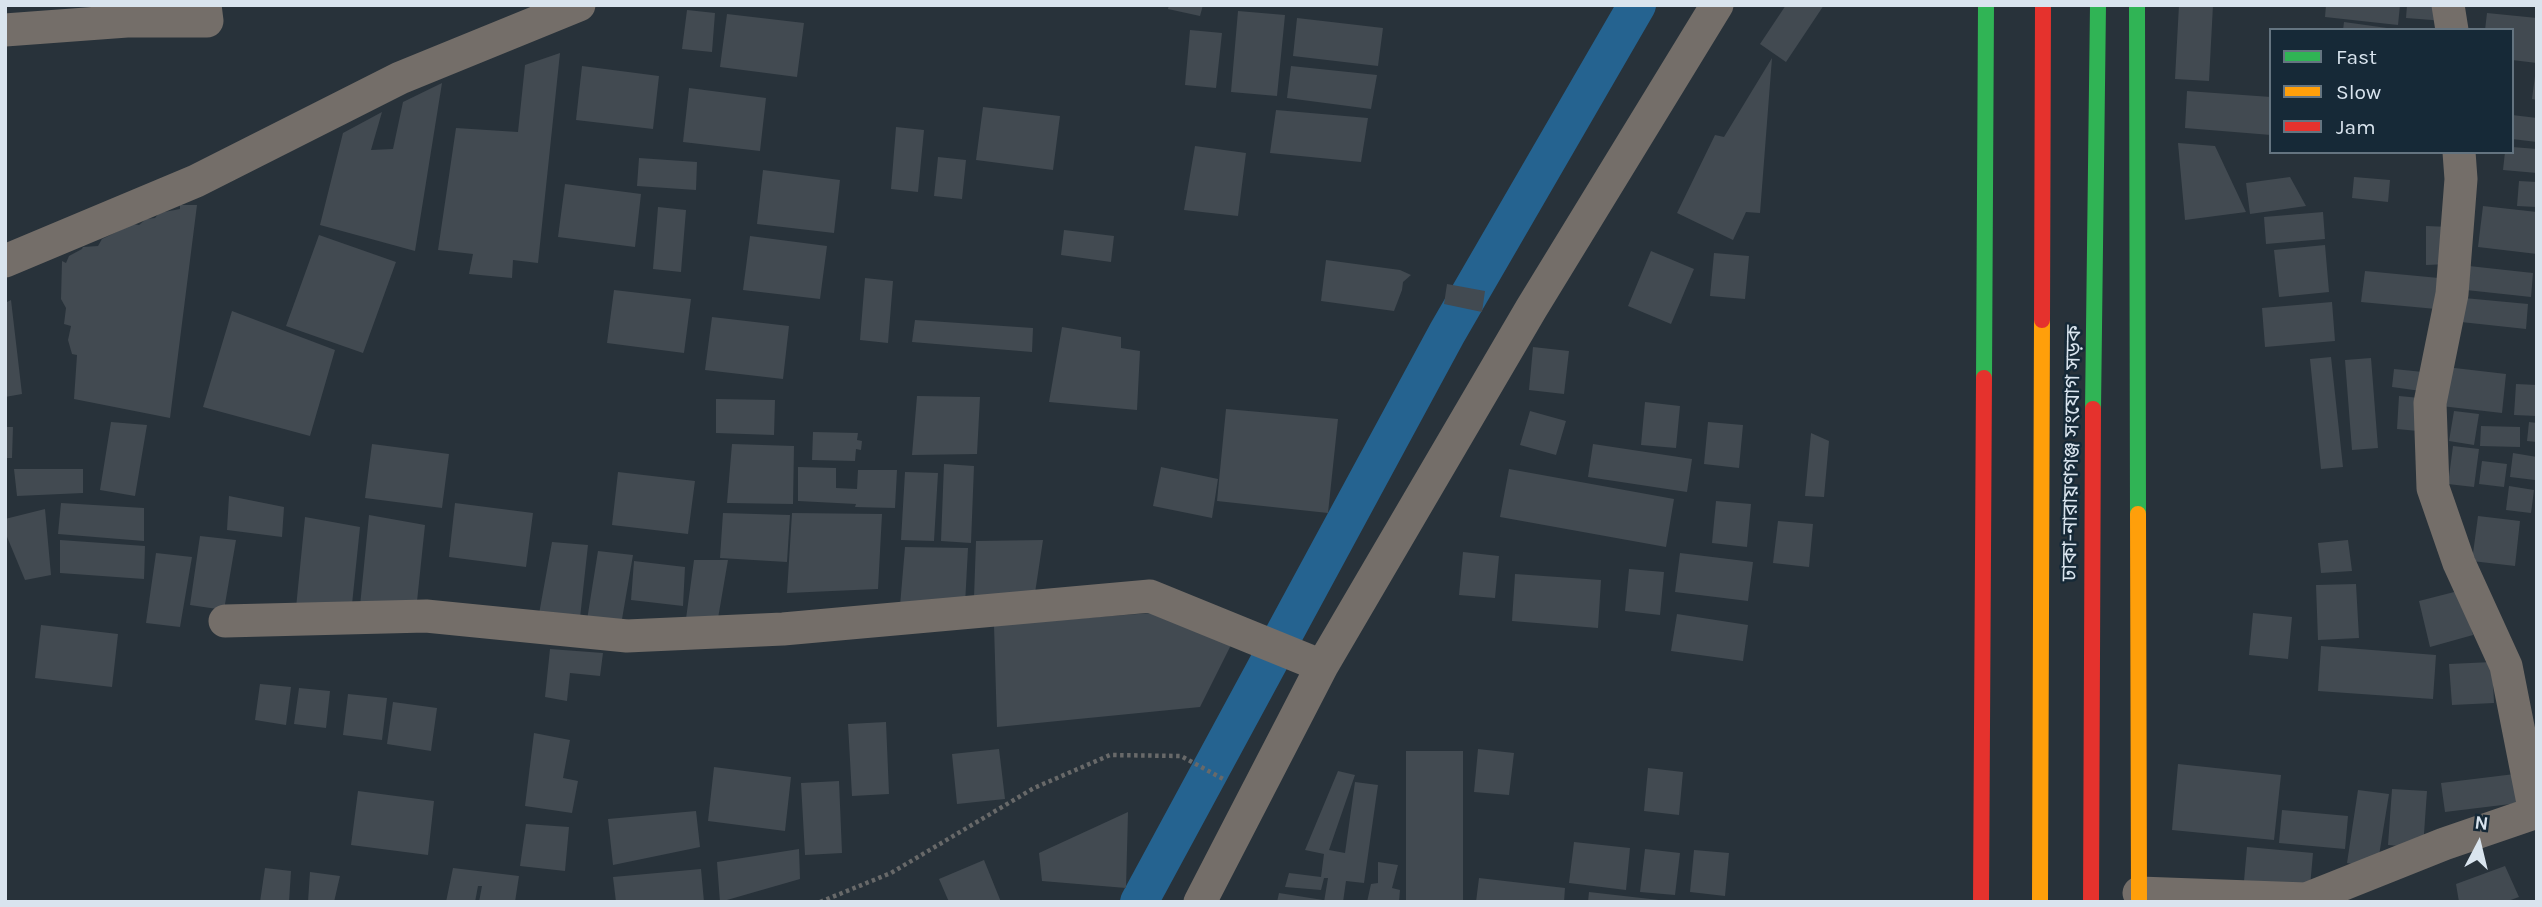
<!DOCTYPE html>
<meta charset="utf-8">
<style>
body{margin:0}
#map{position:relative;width:2542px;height:907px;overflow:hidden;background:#28323a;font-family:Karla,sans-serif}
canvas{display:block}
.frame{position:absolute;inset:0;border:7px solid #d9e4ee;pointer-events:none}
.legend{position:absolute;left:2269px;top:28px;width:245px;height:126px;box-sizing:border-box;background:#162937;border:2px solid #647480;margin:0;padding:9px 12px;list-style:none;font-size:21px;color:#d9e4ee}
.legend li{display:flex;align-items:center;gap:14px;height:35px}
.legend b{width:35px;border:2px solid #647480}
.north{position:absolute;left:2444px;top:809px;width:70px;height:70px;-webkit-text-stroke:5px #162937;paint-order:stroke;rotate:7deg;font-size:19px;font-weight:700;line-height:28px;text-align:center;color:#d9e4ee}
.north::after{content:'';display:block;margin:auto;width:24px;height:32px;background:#d9e4ee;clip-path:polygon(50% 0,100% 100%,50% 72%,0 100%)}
</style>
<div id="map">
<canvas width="2542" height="907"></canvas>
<div class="frame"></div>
<ul class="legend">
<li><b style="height:9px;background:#30b455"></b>Fast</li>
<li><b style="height:9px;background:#ff9f0a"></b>Slow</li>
<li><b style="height:9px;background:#e5322d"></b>Jam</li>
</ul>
<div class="north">N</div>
</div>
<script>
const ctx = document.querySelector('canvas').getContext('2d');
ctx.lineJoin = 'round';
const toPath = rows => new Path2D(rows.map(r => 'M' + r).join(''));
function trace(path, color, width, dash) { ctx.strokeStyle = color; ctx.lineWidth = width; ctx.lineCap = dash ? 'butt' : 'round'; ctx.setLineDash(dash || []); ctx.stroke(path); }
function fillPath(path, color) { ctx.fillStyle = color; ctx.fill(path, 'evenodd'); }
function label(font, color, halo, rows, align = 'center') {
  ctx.font = font + ' Karla,"Noto Sans Bengali",sans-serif'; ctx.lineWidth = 5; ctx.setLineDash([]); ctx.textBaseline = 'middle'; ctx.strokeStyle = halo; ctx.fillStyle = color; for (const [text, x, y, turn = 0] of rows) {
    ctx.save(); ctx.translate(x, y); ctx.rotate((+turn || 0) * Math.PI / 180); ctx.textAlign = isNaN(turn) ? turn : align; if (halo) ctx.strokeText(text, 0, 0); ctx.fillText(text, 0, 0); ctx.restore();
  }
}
trace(toPath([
 [1139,902,1447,333,1637,5]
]), '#256390', 38);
fillPath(toPath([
 [1169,5,1203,5,1200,16,1168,9],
 [1786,5,1824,5,1786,62,1760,44],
 [2179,5,2213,5,2209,81,2175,79],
 [2326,5,2400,5,2398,25,2325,17],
 [2407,5,2442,5,2445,21,2406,18],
 [687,10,715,13,712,52,682,49],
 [1238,11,1285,15,1277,96,1231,92],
 [2487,13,2537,18,2537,63,2512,60,2512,30,2485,30],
 [727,14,804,23,797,77,720,67],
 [1297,18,1383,28,1378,66,1293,56],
 [2344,22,2387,28,2387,30,2343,30],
 [1190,30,1222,33,1216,88,1185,85],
 [560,53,538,263,513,260,512,278,469,274,473,254,438,250,456,128,518,132,525,65],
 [1772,58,1760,213,1746,212,1733,240,1677,213,1715,135,1724,137],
 [582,66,659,76,653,129,576,120],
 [1291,66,1377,75,1371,109,1287,98],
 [2535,76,2537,76,2537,100,2532,99],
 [442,83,415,251,320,225,343,133,382,112,371,150,393,149,403,102],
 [689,88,766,98,760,151,683,142],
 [2187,91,2271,97,2271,135,2185,128],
 [983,107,1060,116,1053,170,976,160],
 [1276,110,1368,118,1361,162,1270,153],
 [2512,115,2537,118,2537,142,2512,139],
 [896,127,924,130,918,192,891,189],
 [2178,143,2215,146,2246,212,2185,220],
 [1195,146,1246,153,1238,216,1184,210],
 [2512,147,2537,149,2537,173,2503,170,2505,152,2512,152],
 [938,157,966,160,962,199,934,196],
 [639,158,697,162,696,190,637,186],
 [763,170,840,180,834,233,757,224],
 [2290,177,2306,206,2250,214,2246,183],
 [2354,177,2390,180,2388,202,2352,198],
 [2519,181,2537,182,2537,207,2517,206],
 [565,184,641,194,635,247,558,237],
 [180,205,197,205,170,418,74,399,77,355,72,354,68,340,71,326,64,324,66,308,61,299,62,261,66,263,69,256,82,249,83,247,98,246,102,239,133,224,139,225,146,219,155,218,159,213,180,209],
 [2483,206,2537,212,2537,254,2478,247],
 [658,207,686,210,681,272,653,269],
 [2323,212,2325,239,2266,244,2264,217],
 [2426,226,2450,227,2450,264,2426,265],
 [1064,230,1114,236,1111,262,1061,255],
 [319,235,396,262,363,353,286,326],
 [750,236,827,246,820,299,743,290],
 [2325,245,2329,292,2279,297,2274,250],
 [1651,251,1694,269,1671,324,1628,306],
 [1714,253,1749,256,1745,299,1710,296],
 [1326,260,1400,270,1411,275,1403,282,1402,290,1394,311,1321,301],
 [2469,266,2533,273,2531,297,2466,290],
 [2365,271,2439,278,2436,309,2361,302],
 [865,278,893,281,888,343,860,340],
 [1447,284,1485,291,1482,312,1444,304],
 [614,290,691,299,684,353,607,343],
 [2464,298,2528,304,2526,329,2461,322],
 [11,300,22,394,5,397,5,303],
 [2332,302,2335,341,2265,347,2262,308],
 [232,311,335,350,310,436,203,407],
 [712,317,789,326,783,379,705,370],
 [915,320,1033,328,1032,352,912,342],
 [1062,327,1121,337,1121,348,1140,351,1137,410,1049,402],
 [1533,347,1569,351,1564,394,1529,390],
 [2331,357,2343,467,2321,469,2310,359],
 [2371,358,2378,448,2352,450,2345,360],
 [2446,367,2506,374,2502,413,2441,406],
 [2394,369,2423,372,2421,391,2392,387],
 [2516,384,2537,385,2537,416,2514,415],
 [917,396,980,397,977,454,912,455],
 [2399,396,2420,398,2418,431,2397,429],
 [716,399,775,400,774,435,716,433],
 [1645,402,1680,406,1676,448,1641,445],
 [1226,409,1338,419,1328,513,1217,501],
 [1530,411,1566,421,1556,455,1520,445],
 [2454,411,2479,414,2474,445,2449,441],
 [111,422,147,425,135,496,100,490],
 [1708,422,1743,425,1739,468,1704,464],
 [2529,422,2537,423,2537,442,2527,441],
 [2481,426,2520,427,2520,447,2480,446],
 [5,427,13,427,12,458,5,458],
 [813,432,858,433,857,440,862,441,861,450,856,449,855,461,812,460],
 [1811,433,1829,441,1824,497,1805,496],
 [372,444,449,454,442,508,365,498],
 [732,444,794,446,793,504,727,503],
 [1593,444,1692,459,1687,492,1588,477],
 [2453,446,2479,449,2474,487,2448,484],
 [2513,453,2537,457,2535,480,2510,477],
 [2482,461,2507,464,2504,487,2479,484],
 [944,464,974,466,971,543,941,541],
 [798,467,836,468,836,488,857,489,858,470,897,470,895,508,855,507,856,504,798,501],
 [1161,467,1218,479,1212,518,1153,506],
 [14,469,83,469,83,493,17,496],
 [1509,469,1674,499,1666,547,1500,517],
 [618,472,695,481,688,534,612,525],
 [905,472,938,473,934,541,901,540],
 [2509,486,2534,490,2531,513,2506,510],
 [229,496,284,507,282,537,227,530],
 [1716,501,1751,504,1747,547,1712,543],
 [61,503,144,508,144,541,58,534],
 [455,503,533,513,526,567,449,557],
 [45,509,51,575,25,580,5,532,5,519],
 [723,513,790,515,787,562,720,558],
 [792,513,882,514,878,589,787,593],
 [369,515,425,525,416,611,360,606],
 [2478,516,2520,521,2515,566,2472,561],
 [305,517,360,527,351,614,296,608],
 [1778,521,1813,524,1809,567,1773,563],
 [200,536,236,540,224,610,190,605],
 [60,540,145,546,144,579,60,573],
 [1043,540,1035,593,974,598,976,541],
 [2348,540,2352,571,2321,573,2318,543],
 [552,542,588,545,580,618,539,614],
 [905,547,968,548,965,605,900,606],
 [598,551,633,555,621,625,587,620],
 [1463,552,1499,556,1495,598,1459,595],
 [156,553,192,557,180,627,146,623],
 [1680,553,1753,562,1748,601,1675,592],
 [694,560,728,560,716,630,685,626],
 [634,561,685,567,683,606,631,600],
 [1629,569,1664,572,1660,615,1625,611],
 [1515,574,1601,580,1598,628,1512,621],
 [2356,584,2359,638,2318,640,2316,585],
 [2462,590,2473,635,2430,647,2419,601],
 [1151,613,1232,643,1200,707,997,727,994,625],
 [2253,613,2292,617,2288,659,2249,655],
 [1677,614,1748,625,1743,661,1671,651],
 [41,625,118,634,112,687,35,678],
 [2321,646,2436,655,2433,699,2318,691],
 [550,649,603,653,600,676,570,673,567,701,545,697],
 [2492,662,2494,703,2452,705,2449,664],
 [260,684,291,687,286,725,255,720],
 [299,688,330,691,326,728,294,724],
 [348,694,387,698,382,740,343,735],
 [393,702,437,708,431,751,387,744],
 [886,722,889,794,852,796,848,724],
 [534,733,570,740,563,778,578,781,572,813,525,806],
 [999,749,1005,799,957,804,952,754],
 [1478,749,1514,753,1509,795,1474,792],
 [1406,751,1463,751,1463,902,1406,902],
 [2178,764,2281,775,2274,840,2172,830],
 [714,767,791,777,785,831,708,821],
 [1648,768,1683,772,1679,815,1644,811],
 [1338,771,1355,775,1329,850,1345,853,1355,782,1378,785,1364,883,1346,881,1343,902,1324,902,1328,878,1324,878,1321,890,1285,887,1289,873,1321,877,1324,854,1305,850],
 [2523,773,2527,802,2445,812,2441,783],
 [839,781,842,853,805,855,801,783],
 [2392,789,2427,791,2423,848,2388,845],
 [2358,790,2389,794,2377,868,2347,863],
 [358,791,434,801,428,855,351,845],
 [2282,810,2348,816,2345,849,2279,843],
 [696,811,700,847,613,865,608,819],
 [1128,812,1126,888,1042,881,1039,853],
 [526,824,569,827,565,871,520,866],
 [1574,842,1630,848,1626,890,1569,883],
 [2247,847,2313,853,2310,887,2244,881],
 [799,849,800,879,720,902,717,862],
 [1645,849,1680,853,1675,895,1640,892],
 [1694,850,1729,853,1725,896,1690,892],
 [984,860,1001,902,949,902,939,879],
 [1378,862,1398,865,1392,888,1400,890,1399,902,1367,902,1371,884,1378,883],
 [2505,866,2519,897,2505,902,2459,902,2456,884],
 [265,868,291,871,289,902,260,902],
 [453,868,519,876,515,902,479,902,482,886,478,886,475,902,446,902],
 [701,869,704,902,616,902,613,877],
 [310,872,340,876,334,902,308,902],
 [1479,878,1565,888,1564,902,1476,902],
 [1589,892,1659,900,1659,902,1588,902],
 [1279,893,1323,900,1322,902,1277,902]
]), '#424a51');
trace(toPath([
 [820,902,891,873,1034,788,1110,755,1181,756,1225,780]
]), '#686969', 4.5, [3.5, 3.5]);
trace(toPath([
 [2448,5,2452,30],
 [5,30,127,21,207,21,205,5],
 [2459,152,2461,179,2452,294,2430,403,2433,488,2459,563,2506,666,2535,813],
 [5,261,196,181,400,78,579,5],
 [225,621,426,616,627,636,783,629,1150,596,1322,666],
 [2139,893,2306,899,2444,844,2537,812],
 [1200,902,1322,666,1531,309,1717,5]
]), '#746e69', 33);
trace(toPath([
 [2137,5,2138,514],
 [1984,378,1986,5],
 [2093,409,2098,5]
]), '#30b455', 16);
trace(toPath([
 [2138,514,2139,902],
 [2040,902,2042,320]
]), '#ff9f0a', 16);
trace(toPath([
 [2042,320,2043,5],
 [1981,902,1984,378],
 [2091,902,2093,409]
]), '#e5322d', 16);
label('21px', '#d9e4ee', '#162937', [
 ["ঢাকা-নারায়ণগঞ্জ সংযোগ সড়ক",2072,453,-89]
]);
</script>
